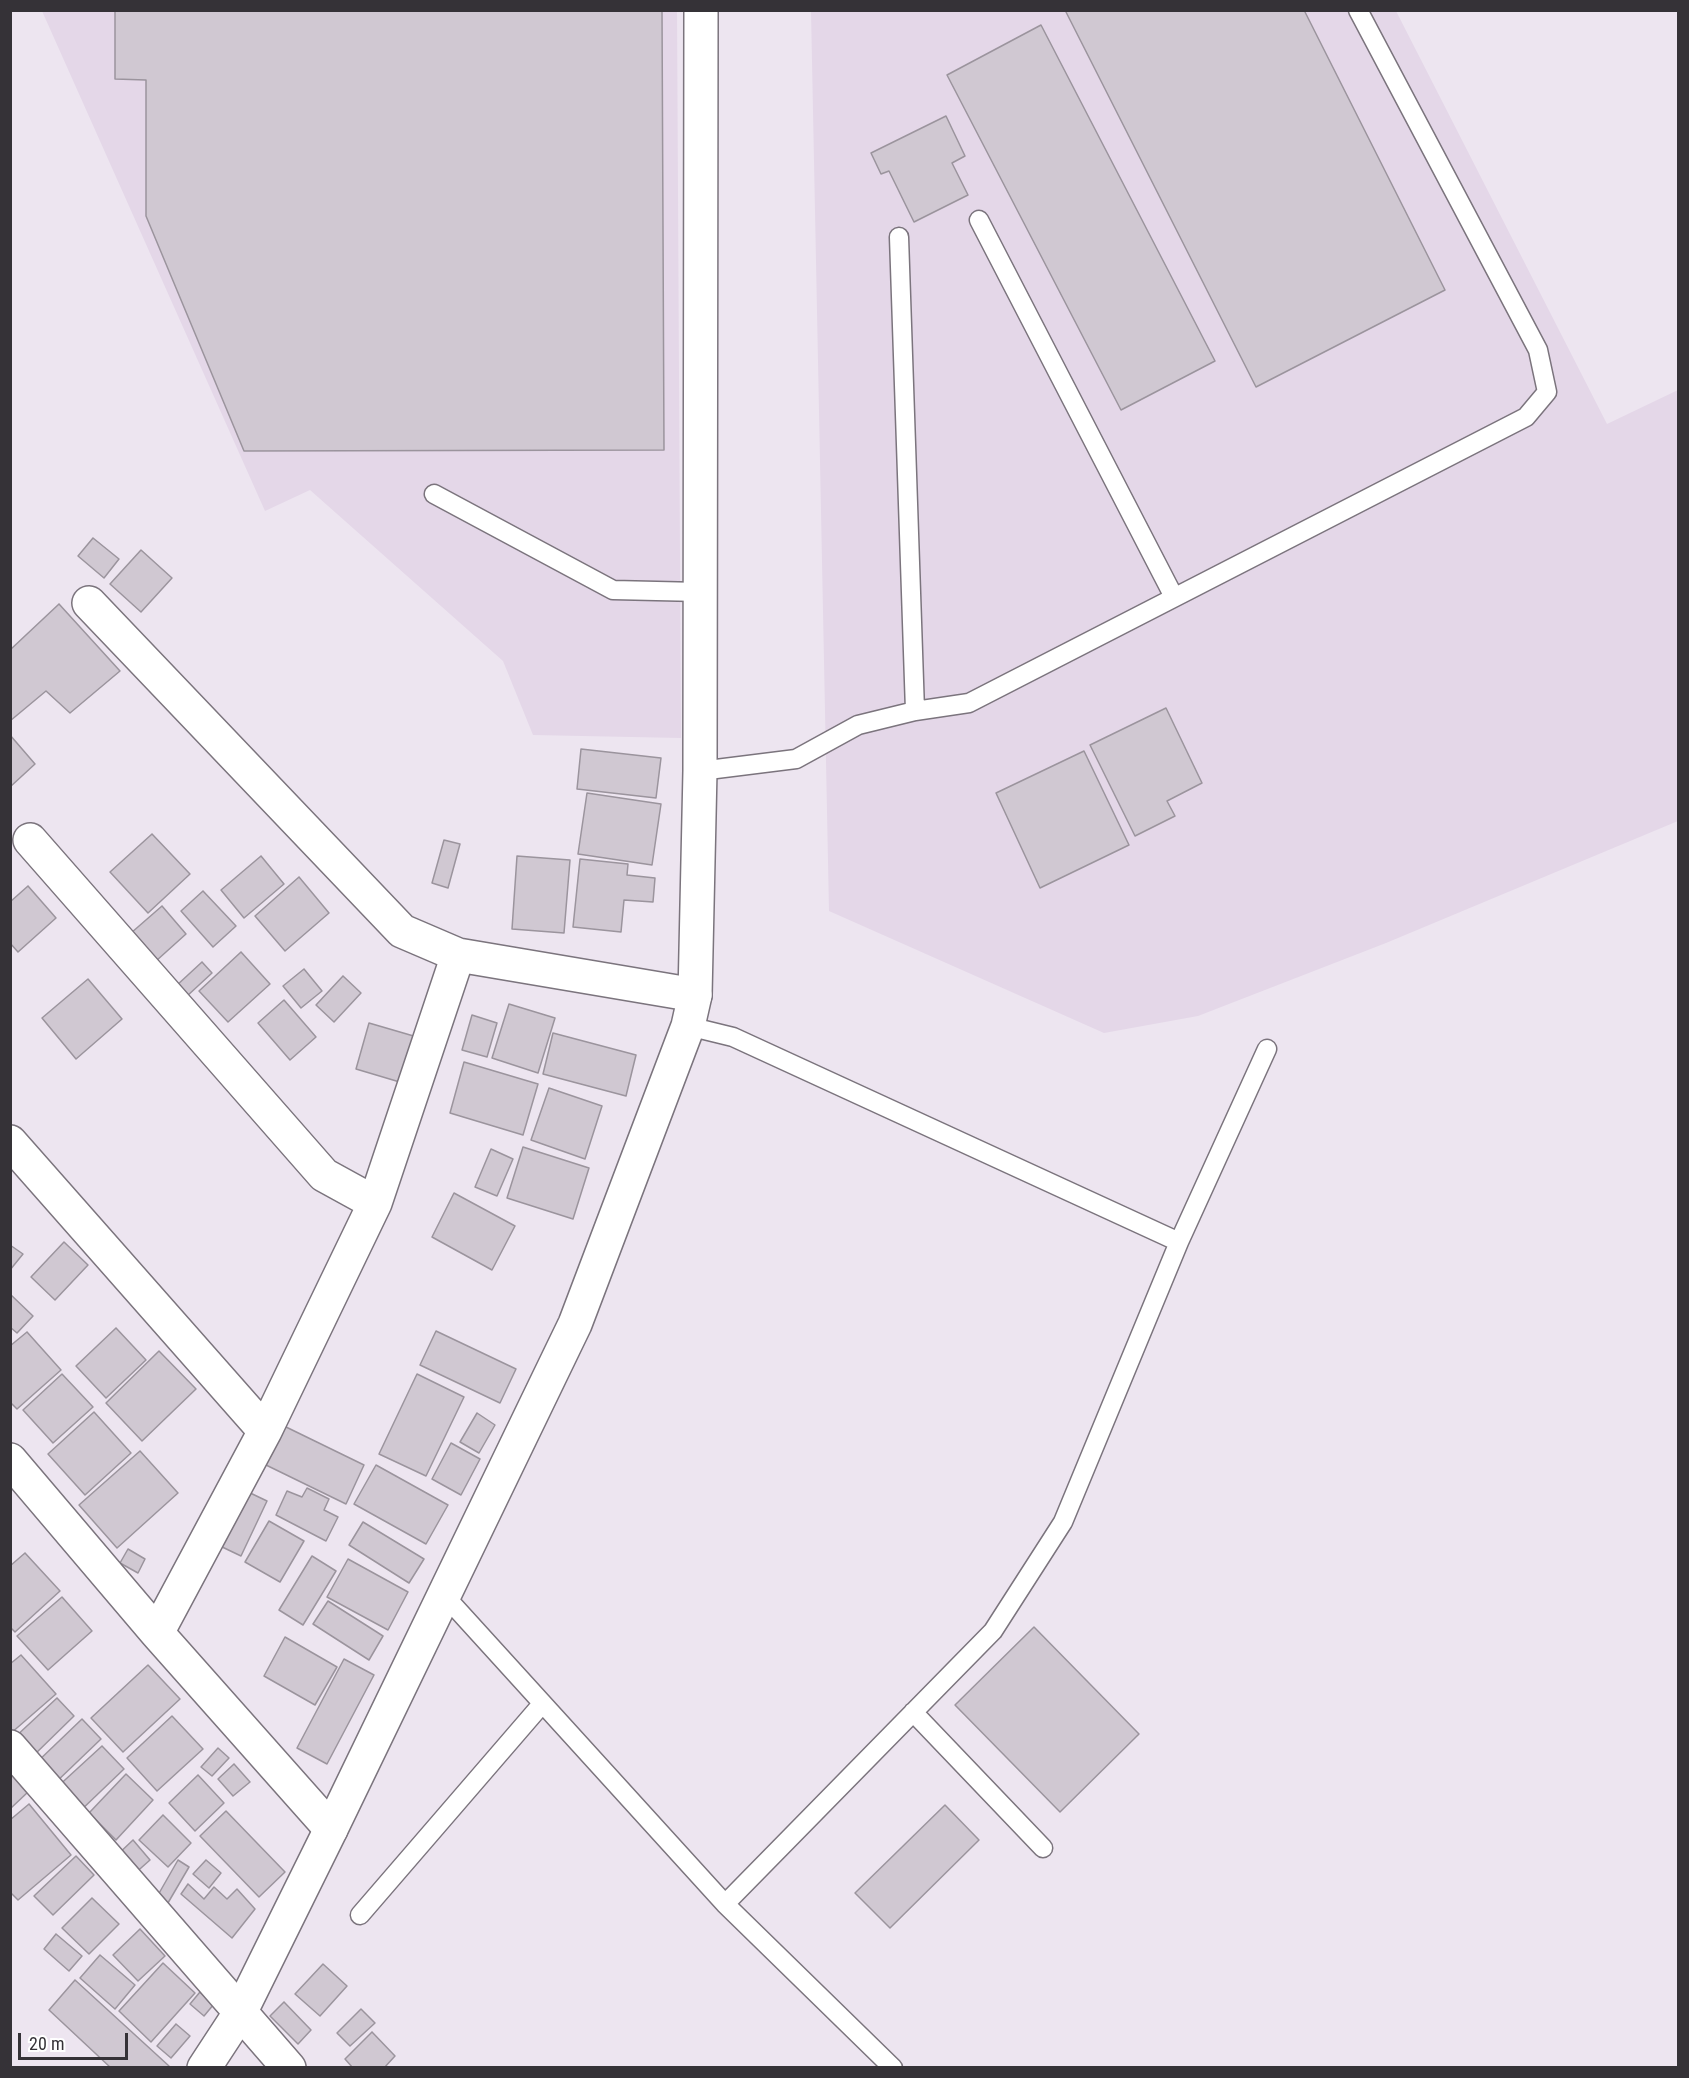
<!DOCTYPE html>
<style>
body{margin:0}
#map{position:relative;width:1689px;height:2078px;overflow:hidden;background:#ede5f0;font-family:"Roboto Condensed",sans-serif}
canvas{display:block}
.frame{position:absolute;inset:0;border:12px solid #353237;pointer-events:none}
.scale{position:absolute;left:18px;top:2033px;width:110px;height:27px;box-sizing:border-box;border:3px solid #353237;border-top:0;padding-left:8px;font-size:18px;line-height:21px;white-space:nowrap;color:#353237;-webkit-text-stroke:4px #fff;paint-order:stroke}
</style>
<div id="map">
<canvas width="1689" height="2078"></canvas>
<div class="frame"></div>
<div class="scale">20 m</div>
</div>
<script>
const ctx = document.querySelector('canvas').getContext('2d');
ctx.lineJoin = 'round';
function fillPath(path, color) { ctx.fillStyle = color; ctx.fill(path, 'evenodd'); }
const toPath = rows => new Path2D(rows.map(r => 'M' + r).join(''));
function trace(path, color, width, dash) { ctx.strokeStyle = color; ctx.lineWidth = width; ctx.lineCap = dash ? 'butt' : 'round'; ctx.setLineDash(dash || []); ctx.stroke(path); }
fillPath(toPath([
 [42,11,677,11,681,738,533,735,503,661,310,490,265,511],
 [811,11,1396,11,1607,424,1678,390,1678,821,1386,943,1198,1016,1104,1033,829,911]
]), '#e4d7e8');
const building = toPath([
 [115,10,662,10,664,450,244,451,146,216,146,80,115,79,115,10],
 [1065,10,1304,10,1445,290,1256,387,1065,10],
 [1041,25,1215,361,1121,410,947,75,1041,25],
 [946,116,965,156,952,163,968,195,914,222,889,171,881,174,871,153,946,116],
 [93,538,119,559,104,578,78,556,93,538],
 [141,550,172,578,141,612,110,584,141,550],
 [59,604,120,671,70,713,46,691,10,721,10,650,59,604],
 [1166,708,1202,783,1167,801,1175,816,1135,836,1090,745,1166,708],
 [10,735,35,764,10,787,10,735],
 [581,749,661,758,656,798,577,789,581,749],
 [1084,751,1129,845,1040,888,996,793,1084,751],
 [587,793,661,804,652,865,578,854,587,793],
 [152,834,190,874,148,913,110,872,152,834],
 [444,840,460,844,448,888,432,883,444,840],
 [261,856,284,884,244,918,221,890,261,856],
 [517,856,570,860,564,933,512,929,517,856],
 [580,859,628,864,627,875,655,878,653,902,624,900,621,932,573,927,580,859],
 [299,877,329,913,285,951,255,916,299,877],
 [28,886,56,918,18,952,10,943,10,902,28,886],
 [203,891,236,926,213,947,181,911,203,891],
 [162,906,186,934,156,961,131,933,162,906],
 [241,952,270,984,228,1022,199,991,241,952],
 [202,962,212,973,186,997,176,986,202,962],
 [304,969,322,991,301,1008,283,986,304,969],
 [343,976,361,993,334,1022,316,1005,343,976],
 [88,979,122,1019,76,1059,42,1018,88,979],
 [284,1000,316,1037,290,1060,258,1023,284,1000],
 [509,1004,555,1018,538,1073,492,1058,509,1004],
 [472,1015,497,1023,487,1057,462,1050,472,1015],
 [369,1023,417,1037,403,1083,356,1069,369,1023],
 [553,1033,636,1055,626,1096,543,1074,553,1033],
 [464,1062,538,1084,523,1135,450,1113,464,1062],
 [549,1088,602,1106,585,1159,531,1140,549,1088],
 [523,1147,589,1168,573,1219,507,1198,523,1147],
 [491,1149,513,1159,497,1196,475,1187,491,1149],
 [454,1193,515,1226,492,1270,432,1237,454,1193],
 [64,1242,88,1265,55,1300,31,1277,64,1242],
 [10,1245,23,1254,10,1270,10,1245],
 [10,1294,33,1316,17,1333,10,1327,10,1294],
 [116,1328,146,1360,106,1398,76,1366,116,1328],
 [436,1331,516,1369,500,1403,420,1365,436,1331],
 [27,1332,61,1370,17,1409,10,1402,10,1346,27,1332],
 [159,1351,196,1389,142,1441,106,1403,159,1351],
 [62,1374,93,1407,53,1443,23,1410,62,1374],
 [417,1374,464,1397,426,1476,379,1454,417,1374],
 [94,1412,131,1453,85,1495,48,1454,94,1412],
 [477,1413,495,1425,479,1453,460,1442,477,1413],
 [284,1426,364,1465,346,1504,266,1465,284,1426],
 [451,1443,480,1459,461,1495,432,1479,451,1443],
 [140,1451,178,1493,117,1548,79,1505,140,1451],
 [376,1465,448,1505,426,1544,354,1504,376,1465],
 [307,1488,329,1499,324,1510,338,1517,326,1541,276,1515,287,1491,302,1497,307,1488],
 [244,1490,267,1501,241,1556,218,1545,244,1490],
 [269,1521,304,1541,280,1582,245,1562,269,1521],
 [363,1522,424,1559,409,1583,349,1545,363,1522],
 [128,1549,145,1559,138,1573,120,1563,128,1549],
 [25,1553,60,1591,15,1632,10,1627,10,1566,25,1553],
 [312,1556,336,1571,303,1625,279,1610,312,1556],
 [348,1559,408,1592,388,1630,327,1597,348,1559],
 [62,1597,92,1631,48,1670,17,1636,62,1597],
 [328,1601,383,1636,369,1660,313,1624,328,1601],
 [1034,1627,1139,1734,1060,1812,955,1705,1034,1627],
 [285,1637,337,1667,315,1705,264,1676,285,1637],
 [21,1655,56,1694,10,1734,10,1664,21,1655],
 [344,1659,374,1675,327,1764,297,1748,344,1659],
 [148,1665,180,1699,123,1752,91,1718,148,1665],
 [57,1698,74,1716,31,1758,13,1739,57,1698],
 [172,1716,203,1749,157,1791,127,1758,172,1716],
 [82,1719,101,1739,53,1785,34,1765,82,1719],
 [102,1746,124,1769,77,1814,54,1790,102,1746],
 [218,1748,229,1758,212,1776,201,1767,218,1748],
 [234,1764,250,1782,233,1796,218,1779,234,1764],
 [10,1773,28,1792,10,1809,10,1773],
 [126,1774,153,1800,116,1840,89,1813,126,1774],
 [198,1775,224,1803,195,1831,169,1803,198,1775],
 [29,1804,71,1855,18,1900,10,1892,10,1820,29,1804],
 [945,1805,979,1840,890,1928,855,1893,945,1805],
 [226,1811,285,1872,259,1897,200,1836,226,1811],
 [163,1815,191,1843,168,1867,139,1840,163,1815],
 [133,1840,150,1860,132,1876,115,1857,133,1840],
 [76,1856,94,1875,53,1915,34,1896,76,1856],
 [178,1860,189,1867,165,1908,154,1902,178,1860],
 [206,1860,221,1873,209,1888,193,1874,206,1860],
 [188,1884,204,1899,214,1887,227,1899,237,1889,255,1909,232,1938,181,1894,188,1884],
 [92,1898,119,1924,89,1954,62,1928,92,1898],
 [140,1929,165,1956,138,1981,113,1955,140,1929],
 [56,1934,82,1956,69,1971,44,1949,56,1934],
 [100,1955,135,1985,115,2009,80,1978,100,1955],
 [163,1963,195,1993,151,2042,119,2011,163,1963],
 [323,1964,347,1986,320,2016,295,1994,323,1964],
 [75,1980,169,2066,167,2068,111,2068,49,2010,75,1980],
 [200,1992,214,2004,204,2016,190,2004,200,1992],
 [284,2002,311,2030,298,2044,270,2016,284,2002],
 [361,2009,375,2023,350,2046,337,2033,361,2009],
 [176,2024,190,2036,171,2058,157,2046,176,2024],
 [372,2032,395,2056,384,2068,353,2068,345,2059,372,2032]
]);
fillPath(building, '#d0c8d2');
trace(building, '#9b949d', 1.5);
const service = toPath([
 [979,220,1174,597],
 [899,237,915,711],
 [434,494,613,590,700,592],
 [700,771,796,759,858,725,915,711,969,703,1526,417,1547,392,1538,350,1358,10],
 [688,1026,733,1037,1179,1242],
 [445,1596,725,1904,893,2068],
 [913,1712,1043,1848],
 [725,1904,993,1631,1063,1522,1179,1242,1267,1049],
 [360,1915,542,1704]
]);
const minor = toPath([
 [89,603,402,931,458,955,695,995],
 [30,840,324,1175,375,1203],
 [10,1142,265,1431],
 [10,1460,157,1633,331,1829],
 [157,1633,265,1431,375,1203,458,955],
 [10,1747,289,2068]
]);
const tertiary = toPath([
 [204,2068,240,2013,331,1829,575,1324,688,1026,695,995,700,771,701,10]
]);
trace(service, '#7b747d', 21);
trace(minor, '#7b747d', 36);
trace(tertiary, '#7b747d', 36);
trace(service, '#fff', 18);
trace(minor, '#fff', 33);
trace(tertiary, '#fff', 33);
</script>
